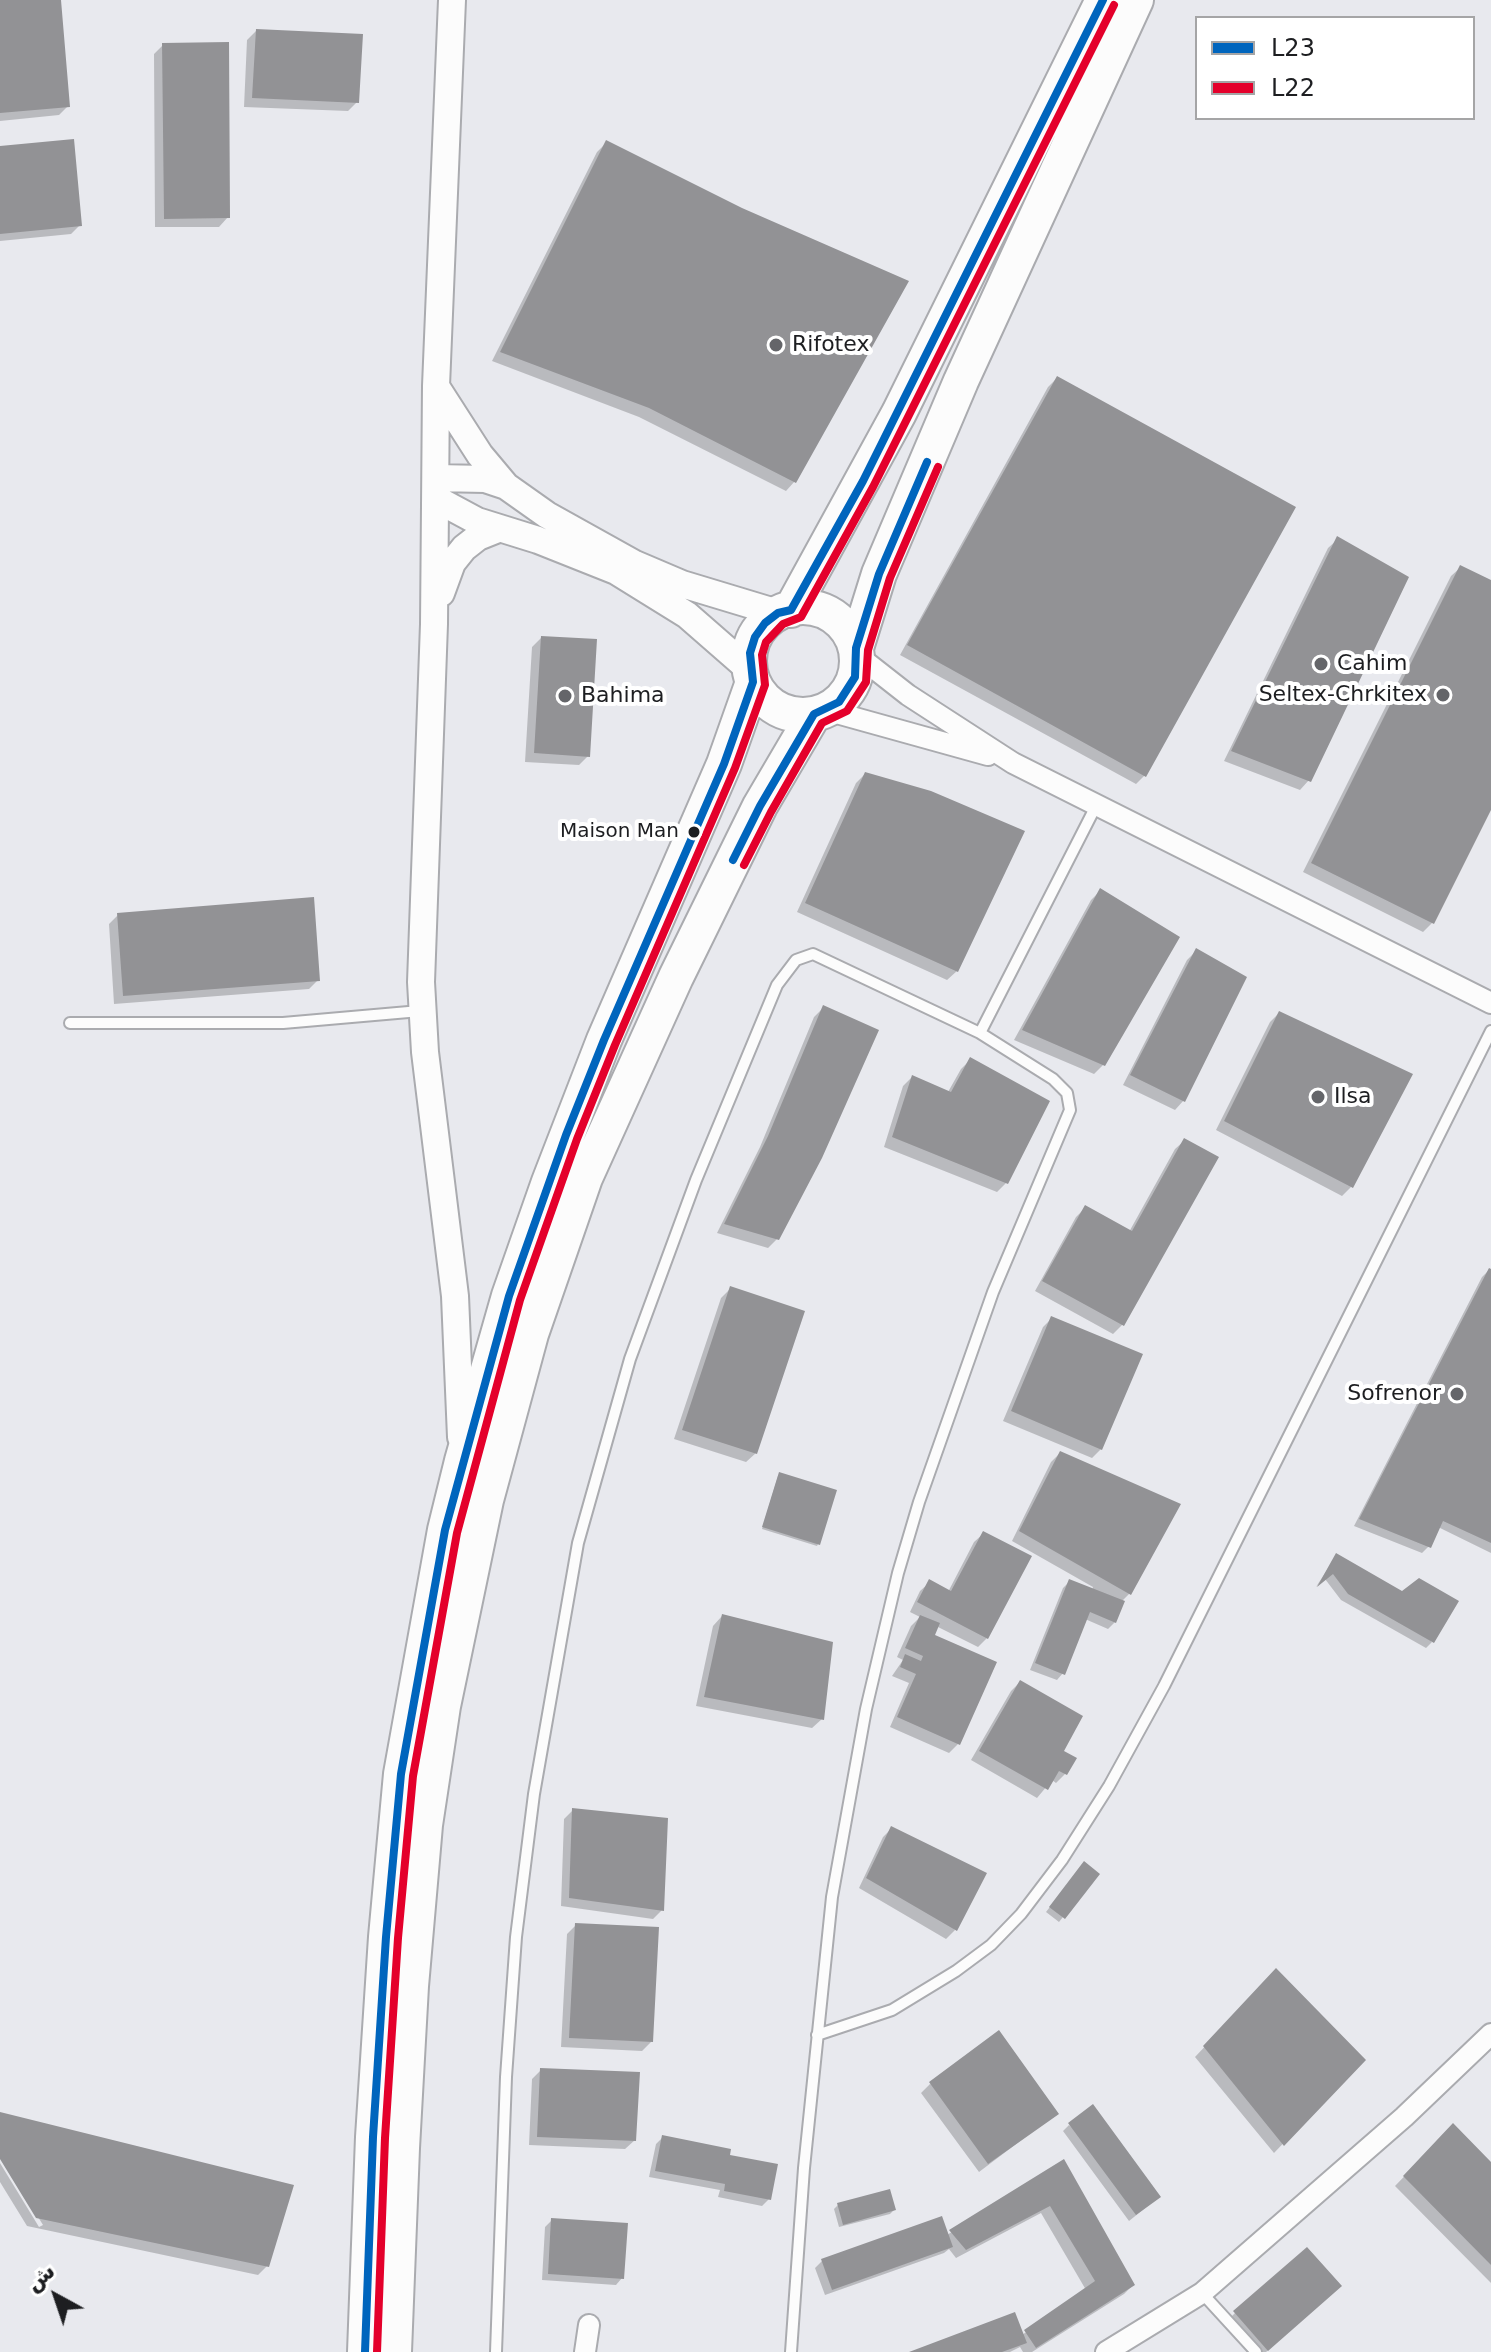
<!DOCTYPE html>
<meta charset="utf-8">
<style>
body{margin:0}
#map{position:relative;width:1491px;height:2352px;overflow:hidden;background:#e8e9ee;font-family:"DejaVu Sans",Vazirmatn,sans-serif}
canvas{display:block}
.legend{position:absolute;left:1195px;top:16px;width:280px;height:104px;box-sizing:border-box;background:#fff;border:2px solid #a5a5a6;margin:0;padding:10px 14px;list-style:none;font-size:24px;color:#1d1e21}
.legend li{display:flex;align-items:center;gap:16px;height:40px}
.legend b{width:40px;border:2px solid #a5a5a6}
.north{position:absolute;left:16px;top:2256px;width:80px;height:80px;-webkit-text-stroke:6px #fff;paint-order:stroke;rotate:320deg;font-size:22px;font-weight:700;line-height:32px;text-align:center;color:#1d1e21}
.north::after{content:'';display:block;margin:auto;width:28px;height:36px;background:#1d1e21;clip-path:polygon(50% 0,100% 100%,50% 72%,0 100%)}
</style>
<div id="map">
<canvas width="1491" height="2352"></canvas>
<ul class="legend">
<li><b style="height:10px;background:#0065bd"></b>L23</li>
<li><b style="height:10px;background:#e4002b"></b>L22</li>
</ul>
<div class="north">ش</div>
</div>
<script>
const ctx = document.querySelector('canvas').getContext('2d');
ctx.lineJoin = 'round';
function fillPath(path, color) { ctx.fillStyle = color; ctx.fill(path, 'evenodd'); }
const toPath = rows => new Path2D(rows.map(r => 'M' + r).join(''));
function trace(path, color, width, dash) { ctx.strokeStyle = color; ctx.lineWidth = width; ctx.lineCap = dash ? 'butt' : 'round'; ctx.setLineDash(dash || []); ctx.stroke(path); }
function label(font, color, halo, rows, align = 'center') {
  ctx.font = font + ' "DejaVu Sans",sans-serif'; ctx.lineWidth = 8; ctx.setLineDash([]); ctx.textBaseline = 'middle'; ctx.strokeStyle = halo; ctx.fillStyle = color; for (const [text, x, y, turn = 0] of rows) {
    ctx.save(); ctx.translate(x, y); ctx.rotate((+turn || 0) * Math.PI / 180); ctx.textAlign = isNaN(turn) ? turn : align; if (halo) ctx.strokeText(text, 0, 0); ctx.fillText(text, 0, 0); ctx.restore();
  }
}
fillPath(toPath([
 [0,0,59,0,68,106,59,115,0,121],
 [256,31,357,102,348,111,244,107,247,40],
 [163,45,228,217,219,227,155,227,154,54],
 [606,143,795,481,786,491,639,417,492,361,597,152],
 [0,148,80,225,71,234,0,241],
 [1057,378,1145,775,1136,784,900,655,1048,387],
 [1338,539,1309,780,1300,790,1224,761,1328,548],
 [1461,567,1491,582,1491,805,1432,923,1423,932,1303,872,1451,576],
 [541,638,588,756,579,765,525,762,532,647],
 [865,774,957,971,947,980,797,912,856,783],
 [1100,891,1104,1064,1094,1074,1014,1040,1091,900],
 [118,915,318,980,309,989,114,1004,109,924],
 [1196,951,1184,1100,1175,1110,1123,1085,1187,960],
 [823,1008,777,1239,768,1248,717,1233,760,1147,814,1017],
 [1279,1013,1351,1187,1342,1196,1216,1130,1270,1022],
 [970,1060,1006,1183,997,1192,884,1147,903,1086,912,1077,948,1092,961,1069],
 [1185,1140,1122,1325,1113,1334,1035,1291,1076,1217,1085,1208,1129,1232,1175,1149],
 [1489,1270,1491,1553,1438,1527,1429,1546,1422,1553,1354,1526,1482,1277],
 [730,1289,756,1453,746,1462,674,1439,721,1298],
 [1052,1318,1101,1449,1092,1458,1003,1421,1043,1327],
 [1060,1453,1178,1505,1129,1594,1122,1601,1115,1622,1108,1629,1085,1619,1063,1673,1057,1680,1030,1670,1063,1588,1070,1581,1092,1590,1093,1587,1012,1541,1051,1462],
 [778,1476,818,1544,817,1546,762,1529],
 [984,1533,987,1638,978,1647,936,1626,932,1636,958,1744,949,1753,890,1727,909,1683,892,1676,903,1660,897,1657,911,1626,920,1617,910,1612,920,1591,930,1582,948,1592,974,1542],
 [1336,1556,1432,1642,1426,1648,1341,1600,1325,1579,1316,1587],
 [722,1616,822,1719,812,1728,696,1706,713,1626],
 [1020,1682,1061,1751,1065,1774,1056,1783,1052,1780,1037,1798,971,1760,1011,1691],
 [573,1810,662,1910,653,1919,561,1906,564,1819],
 [892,1828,955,1930,946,1939,859,1888,883,1837],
 [1080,1868,1097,1874,1059,1922,1046,1912],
 [576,1925,651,2042,642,2051,561,2047,567,1934],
 [1276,1971,1363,2060,1274,2153,1195,2057],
 [541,2070,635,2140,625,2149,529,2145,532,2079],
 [930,2084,1056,2114,979,2172,921,2093],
 [0,2114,267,2266,258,2275,27,2226,0,2182,0,2163,39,2227,43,2225,0,2155],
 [1069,2125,1159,2197,1129,2221,1063,2131],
 [1453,2126,1491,2165,1491,2283,1395,2186],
 [662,2138,728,2156,769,2199,762,2206,718,2197,720,2190,649,2177,656,2144],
 [1063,2162,1133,2285,1124,2294,1032,2352,1023,2352,1020,2347,1010,2352,914,2352,1022,2335,1086,2290,1041,2213,956,2258,949,2249,944,2253,825,2295,815,2268,822,2261,947,2235],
 [838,2205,894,2210,890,2214,839,2227,834,2209],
 [552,2220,622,2278,616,2285,542,2280,545,2227],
 [1330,2295,1266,2352,1252,2352,1226,2322,1235,2313]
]), '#0003');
fillPath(toPath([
 [0,0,61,0,70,107,0,113],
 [256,29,363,34,359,103,252,98],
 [229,42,230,218,164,219,162,43],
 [74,139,82,226,0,234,0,146],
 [606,140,742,208,909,281,796,483,649,408,500,352],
 [1057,376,1296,507,1146,777,907,645],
 [1337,536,1409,577,1311,782,1231,751],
 [1460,565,1491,580,1491,810,1434,924,1311,863],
 [541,636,597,639,590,757,534,753],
 [865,772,931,791,1025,831,958,972,805,903],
 [1100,888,1180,937,1105,1066,1022,1030],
 [314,897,320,981,123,996,117,913],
 [1196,948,1247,977,1185,1102,1130,1075],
 [823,1005,879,1030,822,1158,779,1240,724,1224,768,1136],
 [1279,1011,1413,1074,1353,1188,1224,1121],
 [970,1057,1050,1101,1008,1184,892,1137,912,1075,951,1092],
 [1184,1138,1219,1157,1124,1326,1042,1281,1085,1205,1132,1231],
 [1489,1268,1491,1269,1491,1543,1443,1521,1431,1548,1359,1519],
 [730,1286,805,1311,757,1454,682,1430],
 [1051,1316,1143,1354,1102,1450,1011,1411],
 [1060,1451,1181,1504,1131,1595,1019,1531],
 [779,1472,837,1490,820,1545,762,1527],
 [983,1531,1032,1556,988,1639,917,1602,929,1579,951,1591],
 [1336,1553,1402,1591,1419,1578,1459,1601,1434,1643,1348,1594,1333,1574,1317,1587],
 [1069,1579,1125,1601,1116,1623,1090,1612,1065,1675,1035,1663],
 [722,1614,833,1642,824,1720,704,1697],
 [920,1615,940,1623,935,1635,997,1662,960,1745,897,1717,916,1674,900,1667,905,1654,921,1661,923,1656,905,1648],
 [1020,1680,1083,1716,1064,1751,1077,1758,1067,1775,1059,1771,1048,1790,979,1751],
 [572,1808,668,1818,664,1911,569,1898],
 [891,1826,987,1873,957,1931,866,1878],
 [1084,1861,1100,1874,1065,1919,1049,1907],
 [575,1923,659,1927,653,2042,569,2038],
 [1276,1968,1366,2060,1284,2146,1203,2046],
 [999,2030,1059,2114,988,2164,929,2082],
 [540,2068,640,2072,636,2141,537,2137],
 [1093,2104,1161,2197,1136,2215,1068,2123],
 [0,2112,294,2185,269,2267,36,2218,0,2159],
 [1453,2123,1491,2162,1491,2265,1403,2176],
 [662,2135,731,2149,730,2155,778,2164,771,2200,724,2191,725,2184,655,2171],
 [1064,2159,1135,2285,1036,2348,1024,2330,1095,2281,1050,2206,966,2250,949,2230],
 [890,2189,896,2210,843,2225,837,2203],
 [942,2216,953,2247,832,2290,821,2259],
 [551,2218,628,2223,624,2279,548,2274],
 [1307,2247,1342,2286,1268,2351,1233,2311],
 [1015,2312,1027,2343,1002,2352,909,2352]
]), '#929295');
const lane = toPath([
 [70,1023,283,1023,420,1011],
 [980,1033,1097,804],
 [817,2035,892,2010,956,1971,991,1945,1021,1914,1062,1860,1109,1786,1164,1686,1491,1031],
 [1202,2293,1256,2352],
 [496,2352,506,2077,516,1937,534,1794,578,1543,630,1359,696,1180,777,985,796,960,813,954,980,1033,1053,1079,1067,1093,1070,1110,993,1292,919,1502,898,1573,866,1709,832,1897,804,2168,791,2352]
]);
const street = toPath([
 [857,655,908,695,1013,763,1491,1003],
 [826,710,988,755],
 [585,2352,589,2325],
 [1106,2352,1202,2293,1404,2117,1491,2034]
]);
const secondary = toPath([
 [452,0,436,386,434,624,421,982,425,1052,455,1296,461,1437],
 [437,388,480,455,506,486],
 [436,478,485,479,506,486,547,515,635,564,682,584,778,613],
 [436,499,477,521,538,540,616,571,687,615,750,670],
 [441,593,452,563,464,548,478,537,498,529]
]);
const highway = toPath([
 '749 661a54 54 0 1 1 108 0a54 54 0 1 1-108 0Z',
 [791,610,899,413,1103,0],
 [856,648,879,574,961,381,1136,0],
 [365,2352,373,2137,386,1937,401,1774,445,1530,462,1461,509,1296,549,1182,604,1040,724,764,753,682],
 [394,2352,402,2148,411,1986,425,1825,443,1706,486,1500,531,1334,585,1178,676,977,760,806,814,714]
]);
trace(lane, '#aaabaf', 14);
trace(street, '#aaabaf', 24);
trace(secondary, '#aaabaf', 30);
trace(highway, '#aaabaf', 38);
trace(lane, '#fcfcfc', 10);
trace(street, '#fcfcfc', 20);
trace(secondary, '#fcfcfc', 26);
trace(highway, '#fcfcfc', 34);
trace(toPath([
 [733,860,760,806,814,714,839,702,855,677,856,648,879,574,927,462],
 [365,2352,373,2137,386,1937,401,1774,445,1530,509,1296,566,1135,604,1040,724,764,753,682,750,653,755,637,765,623,778,613,791,610,863,481,1103,0]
]), '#0065bd', 8);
trace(toPath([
 [744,865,771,812,822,723,847,711,866,682,868,650,890,578,938,467],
 [377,2352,385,2138,398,1938,413,1776,457,1533,520,1300,577,1139,615,1045,735,768,765,685,762,655,766,642,783,624,801,617,873,487,1114,5]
]), '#e4002b', 8);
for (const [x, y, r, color] of [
 [776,345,8,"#646569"],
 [1321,664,8,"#646569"],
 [1443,695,8,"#646569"],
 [565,696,8,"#646569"],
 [694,832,7,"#1d1e21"],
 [1318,1097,8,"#646569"],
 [1457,1394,8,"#646569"]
]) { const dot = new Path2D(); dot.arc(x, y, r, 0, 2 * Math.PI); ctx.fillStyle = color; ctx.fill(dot); trace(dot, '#fff', 3); }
label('20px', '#1d1e21', '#fff', [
 ["Maison Man",679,832]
], 'right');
label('22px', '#1d1e21', '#fff', [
 ["Rifotex",792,345],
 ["Cahim",1337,664],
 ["Seltex-Chrkitex",1427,695,"right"],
 ["Bahima",581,696],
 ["Ilsa",1334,1097],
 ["Sofrenor",1441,1394,"right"]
], 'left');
</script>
